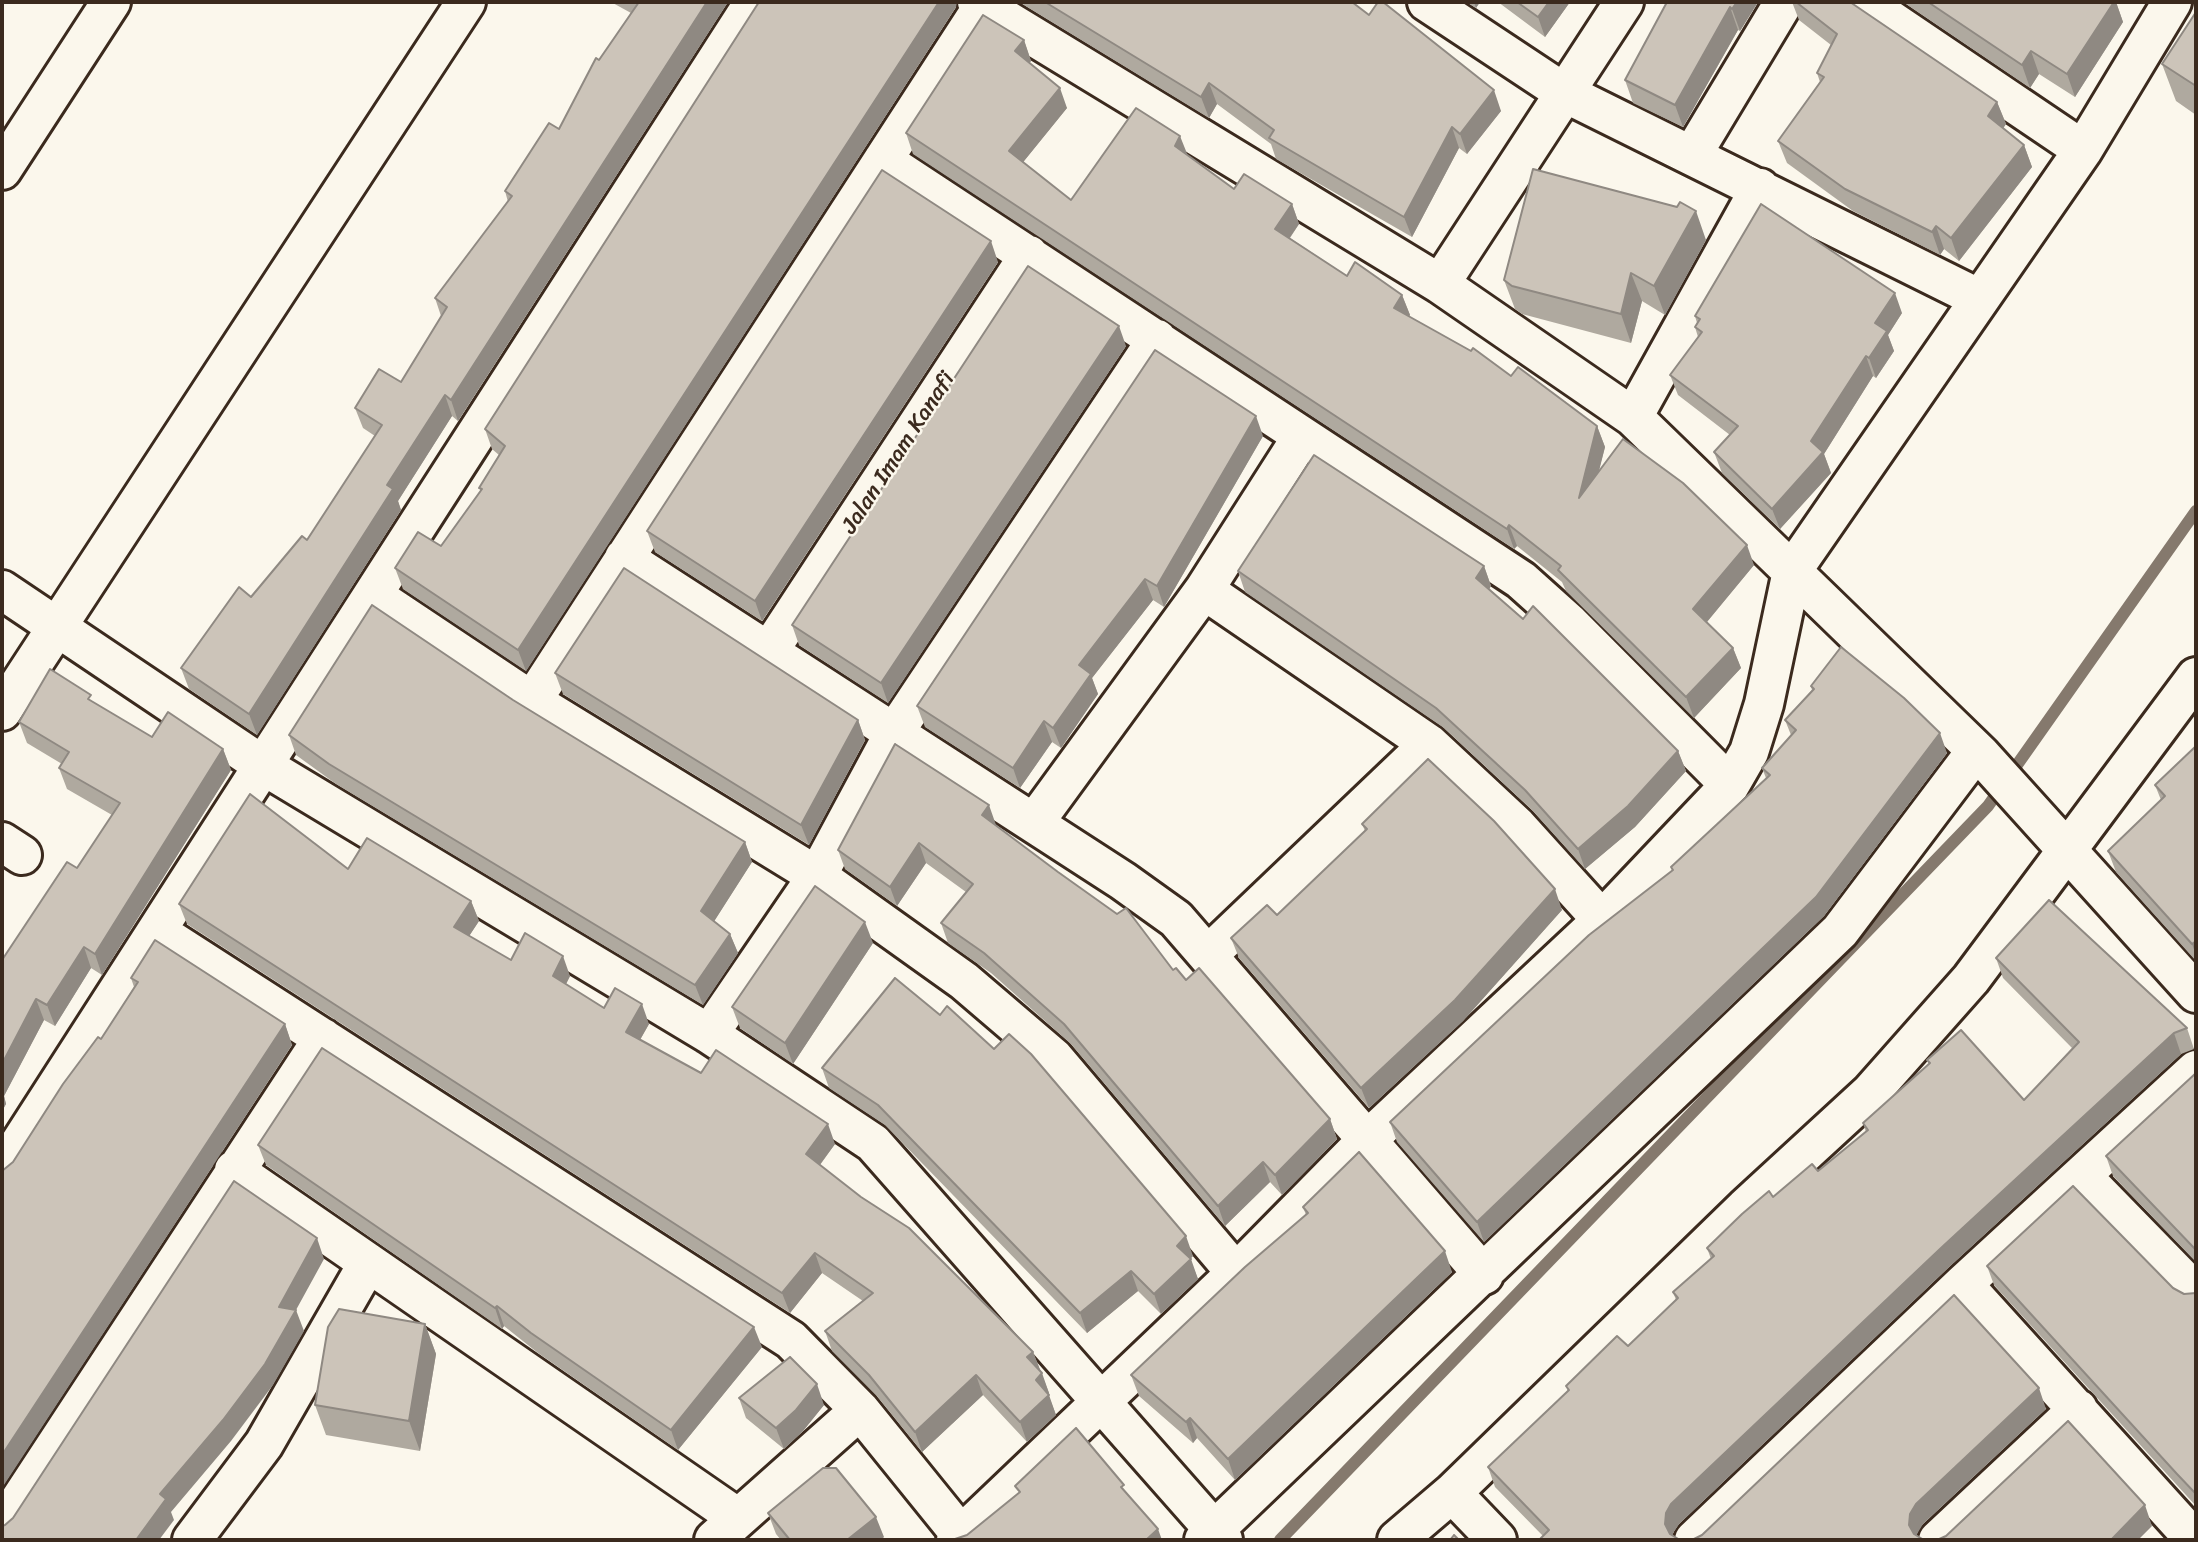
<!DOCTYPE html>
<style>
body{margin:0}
#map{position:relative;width:2198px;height:1542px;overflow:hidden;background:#fbf7ec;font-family:Sriracha,sans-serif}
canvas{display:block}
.frame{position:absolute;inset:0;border:4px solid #3b2a1e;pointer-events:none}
</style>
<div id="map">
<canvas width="2198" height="1542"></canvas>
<div class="frame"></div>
</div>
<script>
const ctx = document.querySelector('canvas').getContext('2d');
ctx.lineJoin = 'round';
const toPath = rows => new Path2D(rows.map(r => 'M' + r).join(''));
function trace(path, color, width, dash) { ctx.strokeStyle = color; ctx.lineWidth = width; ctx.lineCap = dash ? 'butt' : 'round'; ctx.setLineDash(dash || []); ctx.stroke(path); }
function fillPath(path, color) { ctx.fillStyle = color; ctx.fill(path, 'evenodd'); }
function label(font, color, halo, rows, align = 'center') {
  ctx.font = font + ' Sriracha,sans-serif'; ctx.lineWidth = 5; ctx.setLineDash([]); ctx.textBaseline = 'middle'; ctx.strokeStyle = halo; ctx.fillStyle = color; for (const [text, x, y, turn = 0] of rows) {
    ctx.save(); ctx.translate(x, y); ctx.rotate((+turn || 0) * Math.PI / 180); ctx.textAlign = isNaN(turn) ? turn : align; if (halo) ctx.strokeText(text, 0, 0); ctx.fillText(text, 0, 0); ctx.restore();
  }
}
trace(toPath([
 [1280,1540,1988,806,2196,511]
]), '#85796d', 12);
const minor = toPath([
 [977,2,1440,284,1633,417,1981,755,2196,993],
 [1427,2,1563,92,1980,299],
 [1864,2,2083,150],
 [1692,155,1784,2],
 [883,160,1521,580,1569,623,1730,785],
 [2,170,111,2],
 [1440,284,1624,2],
 [1633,417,1760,188],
 [624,558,1123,881,1176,919,1484,1275],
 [2,590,264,766,709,1034,873,1143,1223,1540],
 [1204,590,1429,744,1517,826,1602,920],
 [373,595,532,701,817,876,964,981,1054,1058,1236,1273],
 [769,651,1029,255],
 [532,701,983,6],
 [2,711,466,2],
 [1034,823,1204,590,1301,438],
 [2,842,22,855],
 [158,932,791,1340,860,1410,961,1535],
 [1208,955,1429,744],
 [709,1034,817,876,894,733,1157,339],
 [234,1170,738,1518],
 [2,1171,754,2],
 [2082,1176,2196,1293],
 [1963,1284,2195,1540],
 [1452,1493,1497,1540],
 [2,1527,323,1038],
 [192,1540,264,1444,368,1263],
 [714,1540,860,1410],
 [956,1540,1236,1273,1366,1141,1602,920,1730,785,1749,752,1764,704,1792,571,2083,150,2172,2],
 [1204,1540,1840,931,1976,751],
 [1397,1540,1452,1493,1745,1208,1870,1093,1971,979,2196,677],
 [1694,1540,1963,1284,2196,1070],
 [1938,1540,2078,1409]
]);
trace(minor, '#3b2a1e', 44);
trace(minor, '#fbf7ec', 38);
fillPath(toPath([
 [611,2,728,2,458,421,452,416,398,501,401,510,257,735,189,689,181,668,307,540,375,436,363,428,355,408,401,382,441,316,435,298,508,202,505,191,559,129,599,60,631,13],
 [1019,2,1352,2,1501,111,1467,154,1459,148,1412,237,1276,159,1271,144,1217,104,1209,118],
 [1466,2,1480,2,1476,8],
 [1498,2,1570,2,1545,37],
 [1667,2,1758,2,1740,31,1738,30,1683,127,1633,103,1625,80],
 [1792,2,1850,2,1997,102,2006,124,2003,128,2024,145,2032,167,1959,261,1944,249,1940,255,1853,211,1787,163,1778,141,1820,82,1817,73,1831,45,1799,20],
 [1903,2,2116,2,2123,22,2075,97,2039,74,2030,88],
 [956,7,526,671,403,589,395,568,441,546,481,491,479,488,499,455,492,449,485,429],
 [2196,12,2196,115,2176,101,2162,64],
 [1024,40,1031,61,1029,63,1067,108,1023,162,1071,200,1187,155,1234,189,1292,204,1299,224,1290,238,1347,276,1402,295,1410,315,1409,316,1597,426,1605,447,1598,473,1754,565,1707,622,1733,648,1741,668,1694,718,1566,591,1562,582,1517,546,1514,549,913,154,906,133],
 [1706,240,1665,315,1642,301,1631,343,1522,314,1515,309,1504,280],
 [998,262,762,621,655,552,647,531],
 [1902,313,1888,335,1894,351,1876,378,1873,376,1824,454,1831,473,1780,529,1722,473,1714,452,1730,435,1678,395,1670,375,1698,337,1695,327,1697,323,1695,316],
 [1126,346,888,703,799,645,792,625],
 [1263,436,1164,607,1153,600,1092,678,1098,694,1061,748,1052,742,1020,788,925,727,917,706],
 [1484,566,1491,586,1489,589,1678,751,1686,771,1635,827,1585,869,1532,810,1444,728,1245,592,1238,571],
 [555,673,858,720,865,740,809,845,563,694],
 [1811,686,1947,753,1824,916,1484,1242,1397,1142,1390,1122,1672,871,1671,867,1766,778,1762,768,1791,735,1785,720,1812,690],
 [513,700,745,842,752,862,714,921,730,934,738,953,703,1005,336,784,296,755,289,735],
 [93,702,152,737,223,749,231,770,102,975,91,968,55,1026,44,1020,4,1096,6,1104,2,1111,2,960,77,868,112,815,67,789,59,768,62,764,27,743,19,722],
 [2196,746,2196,961,2116,872,2108,851,2161,800,2155,785],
 [1362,824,1562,910,1463,1021,1369,1108,1239,958,1231,938,1277,915,1365,831],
 [996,825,1173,970,1186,980,1330,1119,1337,1139,1282,1195,1270,1182,1225,1226,1071,1044,991,973,948,943,941,923,966,892,926,863,897,906,845,869,838,850],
 [348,869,471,901,479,921,469,936,511,960,570,976,566,984,604,1008,649,1024,640,1040,835,1144,820,1165,1033,1352,1049,1393,1048,1394,1056,1415,1027,1442,983,1395,922,1452,876,1395,832,1351,825,1331,863,1301,822,1273,790,1313,187,924,179,904],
 [873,943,793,1064,740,1028,732,1007],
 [1996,958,2187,1028,2194,1049,2181,1054,1948,1268,1679,1524,1673,1533,1673,1536,1543,1536,1495,1487,1488,1467,1568,1392,1566,1386,1628,1346,1676,1300,1673,1292,1711,1259,1707,1248,1773,1197,1818,1171,1866,1132,1863,1123,1929,1064,1927,1060,2024,1100,2072,1048,2003,978],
 [131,978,285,1024,292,1045,13,1162,101,1039,134,987],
 [940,1015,994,1049,1193,1256,1190,1259,1198,1279,1161,1314,1138,1291,1087,1333,885,1125,829,1088,822,1068],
 [2196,1073,2196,1262,2113,1176,2106,1156],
 [258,1145,762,1347,678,1450,538,1353,504,1326,502,1329,266,1165],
 [1303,1207,1452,1272,1235,1480,1197,1438,1193,1443,1139,1396,1131,1375,1306,1215],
 [1987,1266,2173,1288,2184,1294,2196,1293,2196,1506,1994,1285],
 [425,1324,436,1354,420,1451,326,1435,315,1405],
 [739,1398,824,1405,803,1431,784,1449,746,1418],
 [768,1513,884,1537,880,1540,781,1540,776,1534]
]), '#afa99f');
fillPath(toPath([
 [707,2,728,2,458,421,451,400],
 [939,2,957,2,956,7,526,671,518,650],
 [1474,2,1480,2,1476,8],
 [1549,2,1570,2,1545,37,1538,17],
 [1737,2,1758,2,1740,31,1732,9],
 [2114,2,2116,2,2123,22,2075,97,2067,74],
 [1730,7,1738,30,1683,127,1675,105],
 [1024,40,1031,61,1022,71,1015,51],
 [2031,51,2039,74,2030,88,2022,65],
 [1209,83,1217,104,1209,118,1201,97],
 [1060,88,1067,108,1016,171,1009,151],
 [1494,90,1501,111,1467,154,1460,134],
 [1997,102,2006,124,1996,139,1988,116],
 [1452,127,1459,148,1412,237,1404,217],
 [1180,136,1188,156,1175,146],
 [2024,145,2032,167,1959,261,1951,238],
 [1292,204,1299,224,1282,249,1275,229],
 [1696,211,1706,240,1665,315,1654,286],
 [1936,226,1944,249,1940,255,1932,232],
 [991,241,998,262,762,621,755,601],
 [1631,273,1642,301,1631,343,1621,314],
 [1895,293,1902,313,1888,335,1894,351,1876,378,1869,358,1875,323],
 [1402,295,1410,315,1401,329,1394,308],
 [1119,326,1126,346,888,703,881,683],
 [1866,356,1873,376,1824,454,1831,473,1780,529,1772,509,1811,441],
 [445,395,452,416,398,501,401,510,257,735,249,714,387,485],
 [1256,416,1263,436,1164,607,1157,586],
 [1597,426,1605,447,1587,519,1579,498],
 [1509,525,1517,546,1514,549,1507,529],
 [1747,545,1754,565,1701,629,1693,609],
 [1484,566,1491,586,1484,598,1476,578],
 [1145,579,1153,600,1092,678,1098,694,1061,748,1053,728,1079,665],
 [1733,648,1741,668,1694,718,1686,697],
 [858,720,865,740,809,845,801,825],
 [1044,721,1052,742,1020,788,1013,768],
 [1940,733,1947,753,1824,916,1484,1242,1477,1222],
 [223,749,231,770,102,975,95,954],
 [1678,751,1686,771,1635,827,1585,869,1578,849],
 [989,805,996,825,989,835,982,815],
 [745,842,752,862,708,931,701,911],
 [919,843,926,863,897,906,890,887],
 [1555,889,1562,910,1463,1021,1369,1108,1361,1088],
 [471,901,479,921,462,947,454,927],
 [865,922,873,943,793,1064,785,1043],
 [730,934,738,953,703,1005,695,985],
 [2196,941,2196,955,2192,944],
 [84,947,91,968,55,1026,47,1005],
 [563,956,570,976,560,996,553,976],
 [36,999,44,1020,4,1096,6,1104,2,1111,2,1064],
 [642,1004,649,1024,633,1052,626,1032],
 [285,1024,292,1045,2,1488,2,1455],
 [2174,1033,2181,1054,1948,1268,1679,1524,1673,1533,1673,1540,1665,1524,1666,1513,1671,1504,1941,1248],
 [1330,1119,1337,1139,1282,1195,1275,1175],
 [828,1124,835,1144,813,1174,806,1154],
 [1263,1162,1270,1182,1225,1226,1218,1206],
 [1186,1236,1193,1256,1184,1265,1177,1246],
 [317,1238,324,1259,296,1310,304,1331,273,1385,231,1441,171,1512,174,1520,159,1540,136,1540,160,1494,279,1307],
 [1445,1251,1452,1272,1235,1480,1228,1459],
 [815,1253,822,1273,790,1313,782,1293],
 [1191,1259,1198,1279,1161,1314,1154,1294],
 [1131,1271,1138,1291,1087,1333,1080,1313],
 [497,1306,504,1326,502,1329,495,1308],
 [425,1324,436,1354,420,1451,409,1421],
 [754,1327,762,1347,678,1450,671,1430],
 [1033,1352,1041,1372,1027,1357],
 [1042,1373,1049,1393,1043,1399,1036,1380],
 [976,1375,983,1395,922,1452,915,1432],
 [817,1384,824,1405,803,1431,784,1449,776,1428],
 [2039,1388,2046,1409,1923,1524,1917,1534,1917,1540,1909,1525,1910,1514,1916,1504],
 [1049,1395,1056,1415,1027,1442,1020,1422],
 [1190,1418,1197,1438,1193,1443,1186,1422],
 [2145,1505,2152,1526,2138,1540,2111,1540],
 [876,1517,884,1537,880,1540,847,1540],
 [1158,1529,1162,1540,1146,1540]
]), '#8f8982');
const building = toPath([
 [639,2,707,2,451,400,445,395,387,485,393,489,249,714,181,668,239,587,251,597,302,536,307,540,382,425,355,408,379,369,401,382,447,307,435,298,512,196,505,191,549,123,559,129,596,58,599,60,639,2],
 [759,2,939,2,518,650,395,568,418,532,441,546,482,489,479,488,505,446,485,429,759,2],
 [1045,2,1352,2,1369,15,1378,2,1383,2,1494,90,1460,134,1452,127,1404,217,1269,138,1274,130,1209,83,1201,97,1045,2],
 [1517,2,1549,2,1538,17,1517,2],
 [1667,2,1737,2,1732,9,1730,7,1675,105,1625,80,1667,2],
 [1796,2,1850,2,1997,102,1988,116,2024,145,1951,238,1936,226,1932,232,1845,189,1778,141,1824,77,1817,73,1837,34,1796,2],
 [1928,2,2114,2,2067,74,2031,51,2022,65,1928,2],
 [2196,12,2196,86,2162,64,2196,12],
 [983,15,1024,40,1015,51,1060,88,1009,151,1071,200,1136,108,1180,136,1175,146,1234,189,1244,174,1292,204,1275,229,1347,276,1355,262,1402,295,1394,308,1471,351,1473,348,1511,376,1518,367,1597,426,1579,498,1623,439,1683,483,1747,545,1693,609,1733,648,1686,697,1558,570,1561,566,1509,525,1507,529,906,133,983,15],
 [1533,169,1677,207,1680,202,1696,211,1654,286,1631,273,1621,314,1512,286,1504,280,1533,169],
 [882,170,991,241,755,601,647,531,882,170],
 [1761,204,1895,293,1875,323,1887,331,1869,358,1866,356,1811,441,1823,452,1772,509,1714,452,1738,426,1670,375,1702,332,1695,327,1700,319,1695,316,1761,204],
 [1028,266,1119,326,881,683,792,625,1028,266],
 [1155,350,1256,416,1157,586,1145,579,1079,665,1091,674,1053,728,1044,721,1013,768,917,706,1155,350],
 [1314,455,1484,566,1476,578,1523,619,1533,606,1678,751,1628,806,1578,849,1525,790,1436,708,1238,571,1314,455],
 [624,568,858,720,801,825,555,673,624,568],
 [372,605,513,700,745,842,701,911,730,934,695,985,329,764,289,735,372,605],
 [1841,647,1904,698,1940,733,1816,897,1477,1222,1390,1122,1589,935,1673,870,1671,867,1770,775,1762,768,1796,730,1785,720,1814,689,1811,686,1841,647],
 [50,669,91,695,88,699,152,737,168,712,223,749,95,954,84,947,47,1005,36,999,2,1064,2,960,67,862,77,868,120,803,59,768,69,752,19,722,50,669],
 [895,744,989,805,982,815,1058,872,1117,914,1126,908,1173,970,1176,968,1186,980,1199,968,1330,1119,1275,1175,1263,1162,1218,1206,1064,1024,984,953,941,923,973,884,919,843,890,887,838,850,895,744],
 [2196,746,2196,941,2192,944,2108,851,2165,796,2155,785,2196,746],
 [1428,759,1494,821,1555,889,1455,1000,1361,1088,1231,938,1267,905,1277,915,1367,829,1362,824,1428,759],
 [250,794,348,869,367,838,471,901,454,927,511,960,525,933,563,956,553,976,604,1008,615,988,642,1004,626,1032,701,1073,716,1050,828,1124,806,1154,861,1197,909,1228,1033,1352,1027,1357,1042,1373,1036,1380,1049,1395,1020,1422,976,1375,915,1432,869,1375,825,1331,873,1293,815,1253,782,1293,179,904,250,794],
 [815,886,865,922,785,1043,732,1007,815,886],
 [2049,900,2187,1028,2174,1033,1941,1248,1671,1504,1666,1513,1665,1524,1670,1534,1680,1540,1539,1540,1549,1530,1488,1467,1569,1390,1566,1386,1617,1336,1628,1346,1678,1298,1673,1292,1714,1256,1707,1248,1742,1214,1769,1191,1773,1197,1812,1164,1818,1171,1868,1130,1863,1123,1930,1063,1927,1060,1961,1030,2024,1100,2079,1042,1996,958,2049,900],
 [155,940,285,1024,2,1455,2,1171,13,1162,63,1084,98,1037,101,1039,138,982,131,978,155,940],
 [895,978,940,1015,947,1006,994,1049,1009,1034,1031,1054,1186,1236,1177,1246,1191,1259,1154,1294,1131,1271,1080,1313,878,1105,822,1068,895,978],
 [322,1048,754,1327,671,1430,531,1333,497,1306,495,1308,258,1145,322,1048],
 [2196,1073,2196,1250,2106,1156,2196,1073],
 [1359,1152,1445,1251,1228,1459,1190,1418,1186,1422,1131,1375,1245,1267,1308,1213,1303,1207,1359,1152],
 [234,1181,317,1238,279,1307,296,1310,265,1364,223,1420,160,1494,166,1499,136,1540,2,1540,2,1526,5,1525,13,1518,234,1181],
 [2073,1186,2173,1288,2184,1294,2196,1293,2196,1494,2177,1474,1987,1266,2073,1186],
 [1954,1295,2039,1388,1916,1504,1910,1514,1909,1525,1914,1534,1924,1540,1692,1540,1702,1535,1954,1295],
 [339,1309,425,1324,409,1421,315,1405,328,1327,339,1309],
 [790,1357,817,1384,796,1410,776,1428,739,1398,790,1357],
 [2068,1421,2145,1505,2111,1540,1937,1540,1946,1536,2068,1421],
 [1076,1428,1124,1485,1121,1487,1158,1529,1146,1540,952,1540,967,1535,1020,1492,1015,1486,1076,1428],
 [823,1468,836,1468,876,1517,847,1540,790,1540,768,1513,823,1468],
 [1454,1535,1459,1540,1450,1540,1454,1535]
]);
fillPath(building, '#ccc4b9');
trace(building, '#8f8982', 2);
label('23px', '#3b2a1e', '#fbf7ec', [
 ["Jalan Imam Kanafi",899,453,-57]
]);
</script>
